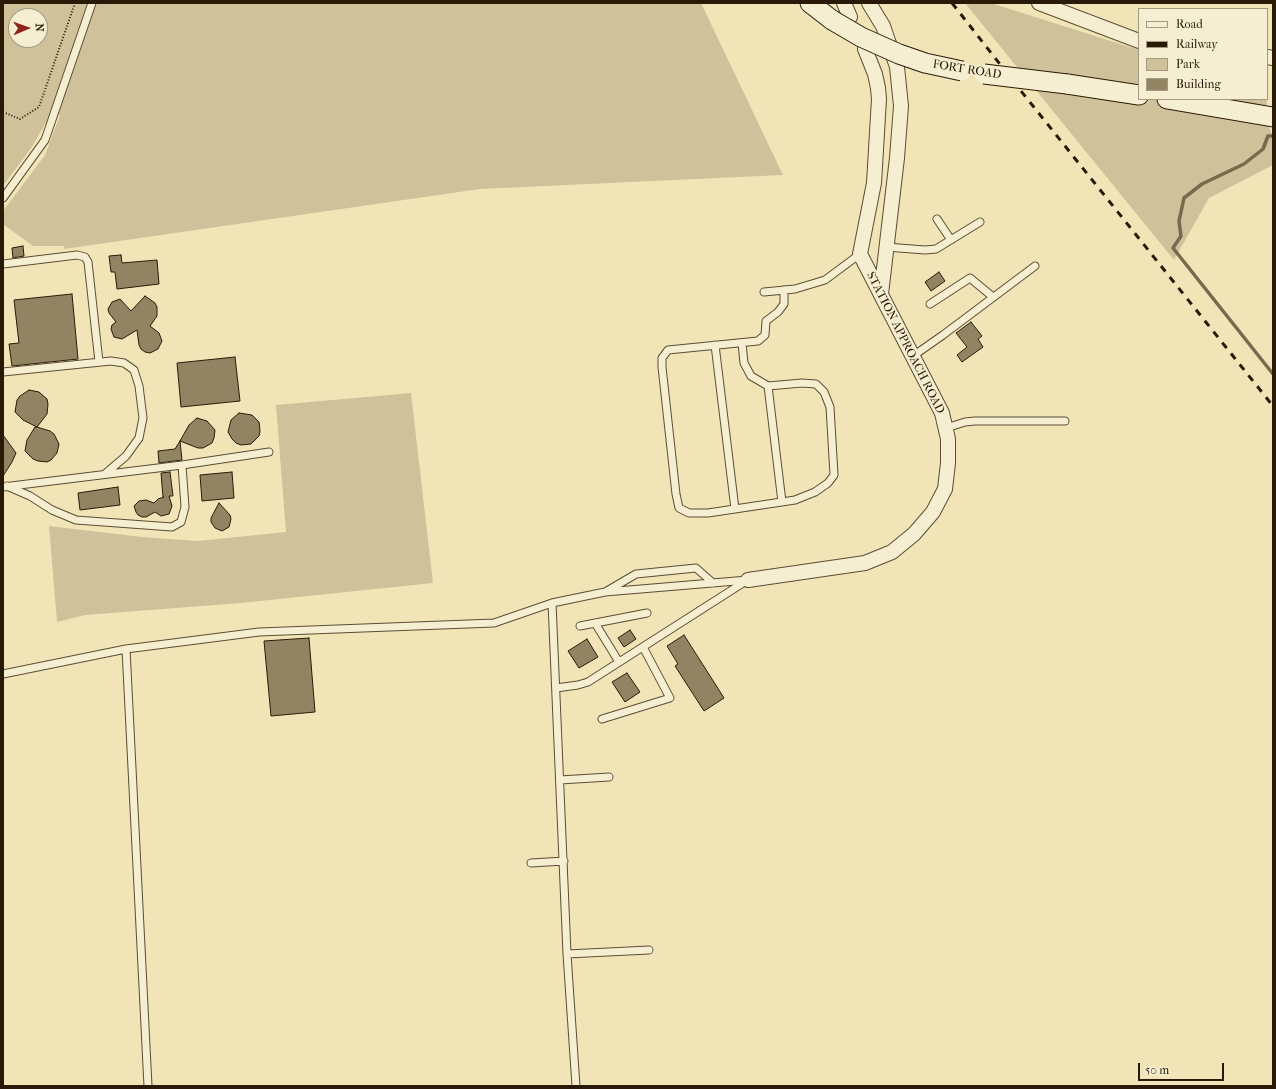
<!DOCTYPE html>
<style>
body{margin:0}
#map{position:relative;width:1276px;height:1089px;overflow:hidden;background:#f1e5b8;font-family:"IM FELL French Canon",serif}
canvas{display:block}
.frame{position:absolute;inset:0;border:4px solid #291a07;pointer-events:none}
.legend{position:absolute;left:1138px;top:8px;width:130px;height:92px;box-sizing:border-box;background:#f6eed1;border:1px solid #a49980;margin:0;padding:5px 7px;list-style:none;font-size:12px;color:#291a07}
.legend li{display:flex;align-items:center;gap:8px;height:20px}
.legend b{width:20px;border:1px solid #a49980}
.north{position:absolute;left:8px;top:8px;width:40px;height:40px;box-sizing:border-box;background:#f6eed1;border:1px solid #a49980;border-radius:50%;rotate:88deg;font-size:11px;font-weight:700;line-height:16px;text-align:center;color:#291a07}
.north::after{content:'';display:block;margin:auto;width:14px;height:18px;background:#8f2418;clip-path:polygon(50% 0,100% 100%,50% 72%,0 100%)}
.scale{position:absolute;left:1138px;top:1063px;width:86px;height:18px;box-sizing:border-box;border:2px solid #291a07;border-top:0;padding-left:5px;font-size:12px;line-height:14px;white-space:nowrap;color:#291a07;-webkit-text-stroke:3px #f6eed1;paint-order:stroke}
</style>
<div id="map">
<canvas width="1276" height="1089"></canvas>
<div class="frame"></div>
<ul class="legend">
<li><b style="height:5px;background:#f6eed1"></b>Road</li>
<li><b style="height:5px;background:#291a07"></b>Railway</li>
<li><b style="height:11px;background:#cfc29a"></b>Park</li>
<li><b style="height:11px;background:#918463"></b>Building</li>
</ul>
<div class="north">N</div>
<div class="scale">50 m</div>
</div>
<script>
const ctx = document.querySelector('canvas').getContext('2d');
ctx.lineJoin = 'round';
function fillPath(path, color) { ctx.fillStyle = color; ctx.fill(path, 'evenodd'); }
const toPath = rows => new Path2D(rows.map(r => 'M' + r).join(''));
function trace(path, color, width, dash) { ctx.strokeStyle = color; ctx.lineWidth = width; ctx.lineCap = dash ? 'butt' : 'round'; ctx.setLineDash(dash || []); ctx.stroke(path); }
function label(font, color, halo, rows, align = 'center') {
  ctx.font = font + ' "IM FELL French Canon",serif'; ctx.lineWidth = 3; ctx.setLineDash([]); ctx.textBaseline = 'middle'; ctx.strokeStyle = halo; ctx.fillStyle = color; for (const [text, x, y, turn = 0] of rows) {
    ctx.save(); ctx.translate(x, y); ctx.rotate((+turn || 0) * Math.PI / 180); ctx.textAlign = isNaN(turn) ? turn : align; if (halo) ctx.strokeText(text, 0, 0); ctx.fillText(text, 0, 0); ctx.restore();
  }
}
fillPath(toPath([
 [3,3,701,3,783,175,480,189,64,249,64,246,33,246,3,224,3,211,45,155,60,115,51,113,32,147,3,186],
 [16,16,40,16,40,40,16,40],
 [965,3,991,3,1139,50,1139,99,1267,99,1266,120,1273,137,1273,165,1209,198,1174,260],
 [411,393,433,583,241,603,85,615,57,622,49,526,142,537,198,541,286,532,276,405]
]), '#cfc29a');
trace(toPath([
 [1273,136,1268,136,1263,149,1244,164,1202,184,1184,198,1179,221,1181,236,1173,248,1273,374]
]), '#786a4d', 3.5);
const building = toPath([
 [23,246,24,256,13,258,12,248,23,246],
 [121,255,122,263,157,260,159,284,117,289,115,272,111,272,109,256,121,255],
 [939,272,945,281,931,291,925,282,939,272],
 [72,294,78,359,12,366,9,344,19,343,14,300,72,294],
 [145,296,155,303,157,307,157,316,150,326,159,333,162,341,158,349,150,353,145,352,141,349,139,345,137,330,122,339,114,337,111,329,112,325,116,322,109,313,108,309,112,302,120,299,131,311,145,296],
 [971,322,982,336,978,339,983,347,962,362,957,355,967,347,956,333,971,322],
 [235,357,240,401,181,407,177,363,235,357],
 [29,390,39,392,47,399,48,404,47,414,37,427,50,431,54,434,59,444,57,453,51,460,47,462,38,461,33,459,25,451,27,440,35,427,37,427,23,420,15,412,17,400,20,396,29,390],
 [239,413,252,415,259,422,260,431,259,436,251,444,241,445,236,443,232,439,228,432,231,420,239,413],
 [197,418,207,421,215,430,214,438,212,443,203,448,198,448,180,441,189,425,197,418],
 [3,435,16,453,12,462,3,476,3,435],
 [180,441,182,460,159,463,158,451,175,449,180,441],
 [170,472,173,496,169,496,172,506,169,514,161,516,155,512,146,517,142,517,138,515,136,512,134,506,139,501,146,500,154,503,158,499,164,497,163,497,161,473,170,472],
 [232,472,234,498,202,501,200,475,232,472],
 [118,487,120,505,80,510,78,493,118,487],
 [219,503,230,515,231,519,229,527,222,531,215,528,211,522,211,518,219,503],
 [630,630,636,639,624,647,618,638,630,630],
 [684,635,724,698,704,711,675,666,678,664,667,646,684,635],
 [309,638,315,712,271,716,264,641,309,638],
 [587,639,598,657,579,668,568,651,587,639],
 [627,673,640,692,625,702,612,682,627,673]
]);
fillPath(building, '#918463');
trace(building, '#291a07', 1);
const lane = toPath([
 [3,198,45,140,92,3],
 [937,219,951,240],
 [886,247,925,250,936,249,980,222],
 [3,264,77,255,85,257,88,262,99,362],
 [764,292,795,289,825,280,860,254],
 [930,304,970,278,993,297],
 [742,343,744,363,751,376,768,386,802,383,816,384,824,392,830,407,834,475,828,483,815,492,795,500,708,513,689,513,679,508,676,494,662,367,662,358,668,350,758,341,765,335,766,321,778,312,784,304,784,290],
 [715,345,735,509],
 [913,356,943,335,1035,266],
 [3,372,111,361,124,363,134,370,139,386,143,418,139,438,126,456,105,474],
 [768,386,782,502],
 [946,428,965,422,975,421,1065,421],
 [7,486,30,496,52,510,76,520,172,527,181,522,185,507,182,465],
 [3,487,182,465,269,452],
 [607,591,636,574,696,568,713,583],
 [552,603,567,954,576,1086],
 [595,623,619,662],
 [580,626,647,613],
 [126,649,148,1086],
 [3,674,126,649,259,632,494,623,552,603,605,592,748,580],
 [556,688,578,685,588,682,746,581],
 [602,719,670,698,643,647],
 [560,780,609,777],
 [531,863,564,861],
 [567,954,649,950]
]);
const street = toPath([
 [844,3,850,17],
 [869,3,883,26,897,67,901,106,897,158,881,294],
 [1039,3,1139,41],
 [1267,57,1273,58],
 [748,580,865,563,892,552,914,534,933,512,945,489,948,463,948,439,942,413,860,254,874,183,879,99,878,88,875,74,865,49]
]);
const secondary = toPath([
 [810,3,832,20],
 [1067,84,1139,95],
 [1167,99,1273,117]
]);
trace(lane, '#5b4d33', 9);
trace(street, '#5b4d33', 16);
trace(secondary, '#291a07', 21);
trace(toPath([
 [3,112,20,119,39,107,75,3]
]), '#291a07', 2, [1, 2]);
trace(lane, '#f6eed1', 7);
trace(street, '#f6eed1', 14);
trace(secondary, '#f6eed1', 19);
trace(toPath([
 [952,3,1021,91,1273,406]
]), '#291a07', 3, [7, 7]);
const secondaryBridge = toPath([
 [832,20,861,37,899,54,925,63,962,71],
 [984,74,1067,84]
]);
trace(secondaryBridge, '#291a07', 21, []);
trace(secondaryBridge, '#f6eed1', 19);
label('12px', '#291a07', '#f6eed1', [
 ["FORT ROAD",967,70,9],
 ["STATION APPROACH ROAD",905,343,63]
]);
</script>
